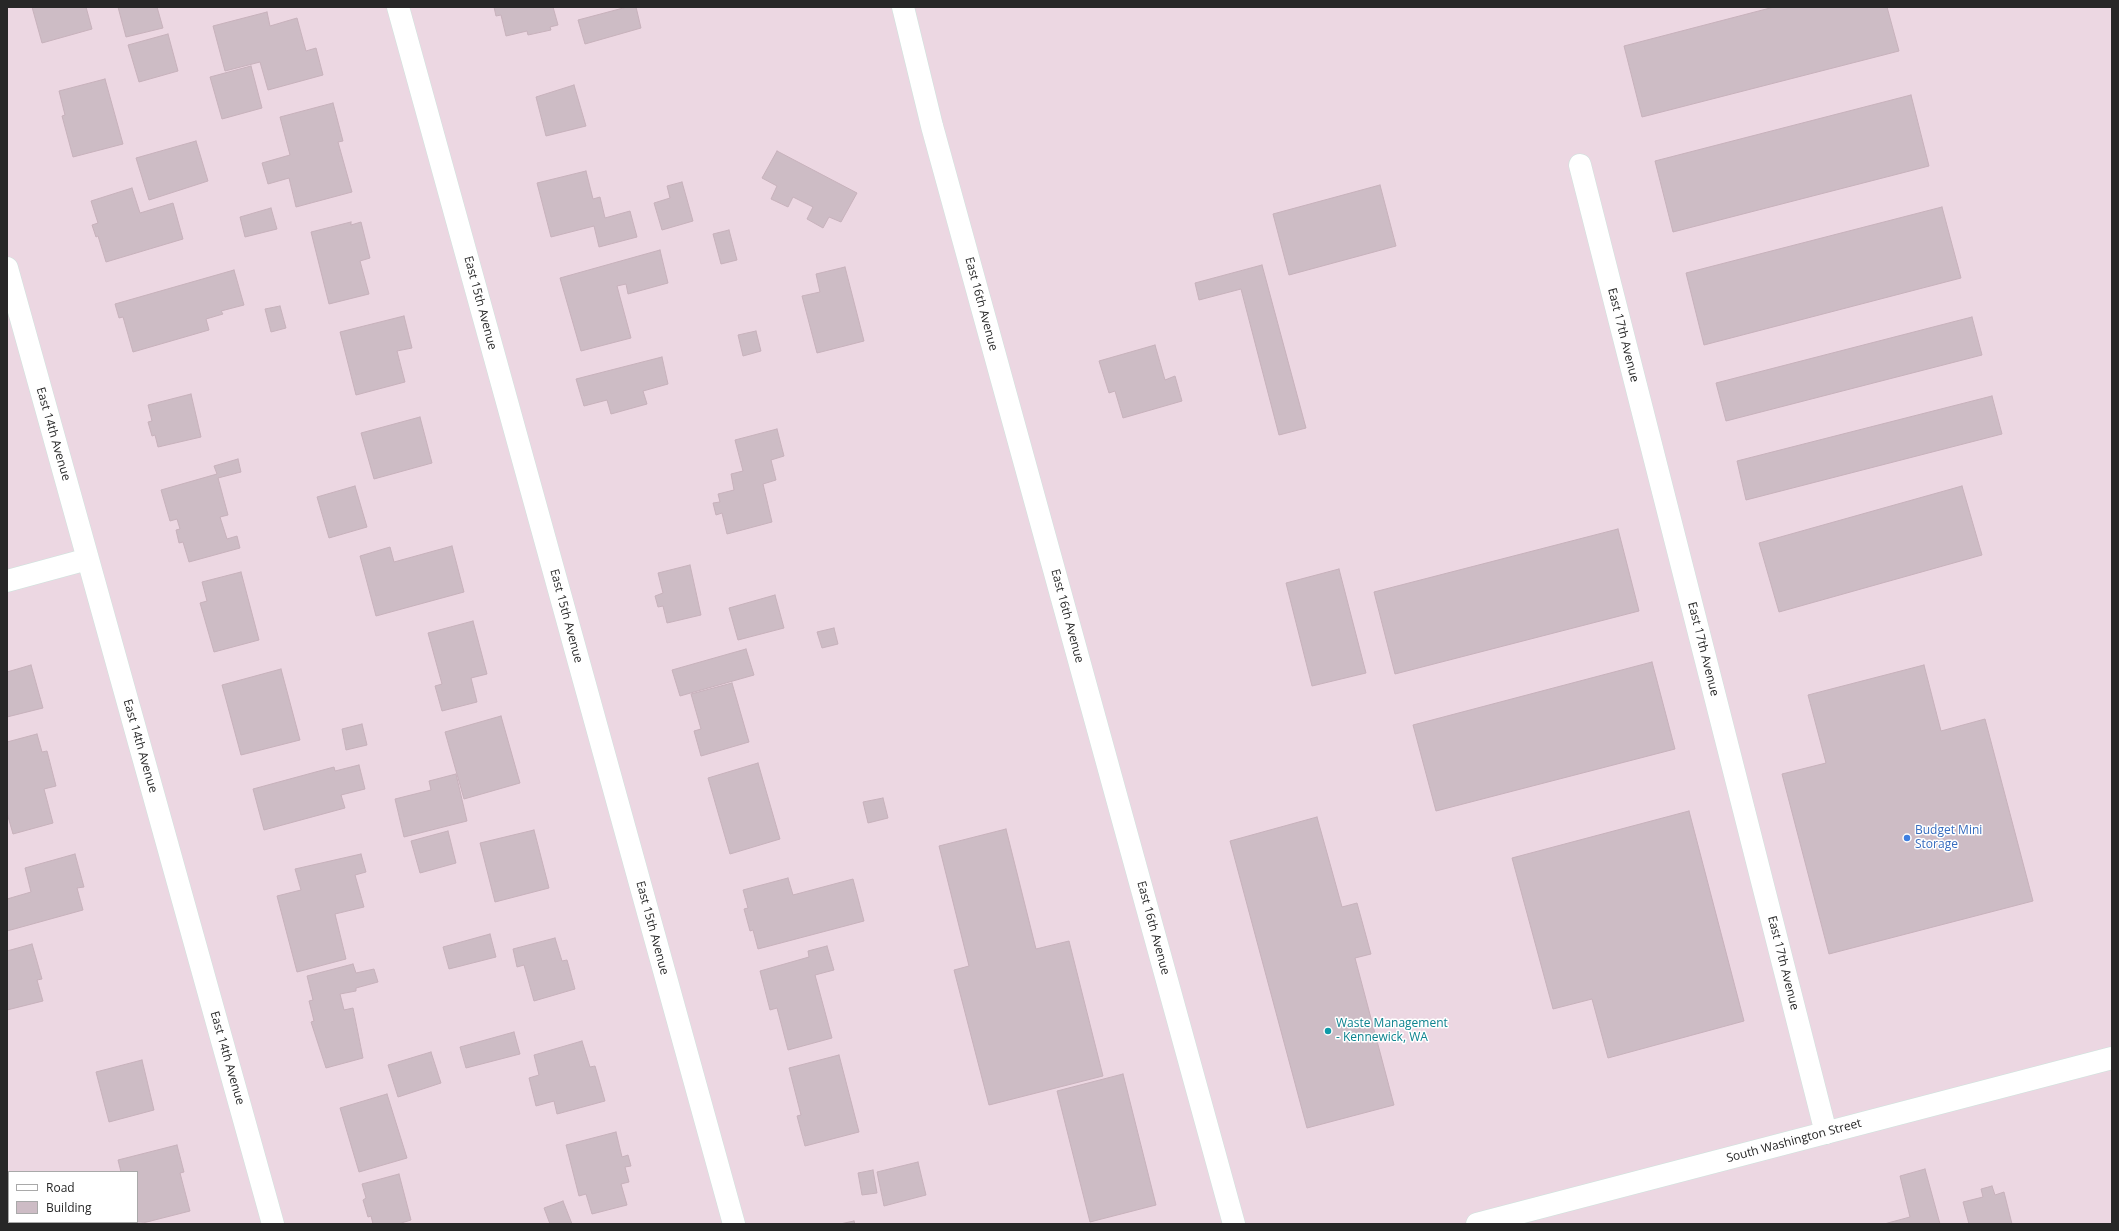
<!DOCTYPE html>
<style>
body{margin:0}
#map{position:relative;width:2119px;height:1231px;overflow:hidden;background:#ecd7e2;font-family:"Open Sans",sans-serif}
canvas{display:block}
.frame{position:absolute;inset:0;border:8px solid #272727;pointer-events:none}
.legend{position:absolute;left:8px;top:1171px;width:130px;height:52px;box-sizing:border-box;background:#fff;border:1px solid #a9a9a9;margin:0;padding:5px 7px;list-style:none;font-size:12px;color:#272727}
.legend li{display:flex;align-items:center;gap:8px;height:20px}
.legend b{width:20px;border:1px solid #a9a9a9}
</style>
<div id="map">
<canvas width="2119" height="1231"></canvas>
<div class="frame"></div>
<ul class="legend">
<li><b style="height:5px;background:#fff"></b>Road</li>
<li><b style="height:11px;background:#cdbcc5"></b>Building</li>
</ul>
</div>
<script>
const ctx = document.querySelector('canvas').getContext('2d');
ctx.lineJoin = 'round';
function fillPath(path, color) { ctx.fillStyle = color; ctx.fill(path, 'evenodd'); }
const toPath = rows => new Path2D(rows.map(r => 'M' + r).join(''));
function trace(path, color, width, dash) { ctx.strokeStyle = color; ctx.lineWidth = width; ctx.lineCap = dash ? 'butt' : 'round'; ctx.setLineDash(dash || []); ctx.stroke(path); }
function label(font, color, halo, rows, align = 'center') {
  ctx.font = font + ' "Open Sans",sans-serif'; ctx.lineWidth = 3; ctx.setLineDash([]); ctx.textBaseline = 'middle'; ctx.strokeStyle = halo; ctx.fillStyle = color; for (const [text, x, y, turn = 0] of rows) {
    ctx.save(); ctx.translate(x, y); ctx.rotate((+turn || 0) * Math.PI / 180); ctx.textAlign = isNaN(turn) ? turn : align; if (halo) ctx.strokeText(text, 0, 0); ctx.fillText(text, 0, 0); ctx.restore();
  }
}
const building = toPath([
 [32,7,86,7,92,29,42,43,32,7],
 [118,7,157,7,163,28,126,37,118,7],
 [494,7,553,7,558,25,550,27,551,30,528,35,527,31,506,36,501,15,496,16,494,7],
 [627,7,636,7,641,28,585,44,578,20,627,7],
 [1774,7,1887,7,1899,51,1642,117,1624,46,1774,7],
 [267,12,270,26,297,18,306,51,316,48,323,75,268,90,260,62,225,71,213,26,267,12],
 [168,34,178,71,139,82,128,45,168,34],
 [251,66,262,108,222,119,210,77,251,66],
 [105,79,123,144,73,157,62,116,65,115,59,91,105,79],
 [574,85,586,126,546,136,536,97,574,85],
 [1911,95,1929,166,1673,232,1655,161,1911,95],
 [333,103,343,141,338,142,352,192,296,207,289,178,268,184,262,163,290,155,280,117,333,103],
 [196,141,208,181,149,200,136,158,196,141],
 [777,151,857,193,841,222,829,217,823,228,807,219,813,207,793,197,788,207,771,199,777,186,762,178,777,151],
 [586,171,593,199,600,197,605,218,630,211,637,237,599,247,594,226,551,237,537,183,586,171],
 [682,182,693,221,662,230,654,203,670,198,667,186,682,182],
 [1380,185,1396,246,1289,275,1273,214,1380,185],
 [132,188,140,213,173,203,183,239,106,262,98,236,96,237,92,225,98,223,91,201,132,188],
 [1942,207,1961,278,1704,345,1686,273,1942,207],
 [271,208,277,229,245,237,240,217,271,208],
 [351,222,351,225,361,222,370,258,360,261,369,294,329,304,311,232,351,222],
 [729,230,737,260,721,264,713,234,729,230],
 [660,250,668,283,628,294,626,284,617,286,631,338,581,351,560,278,660,250],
 [1262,265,1306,428,1279,435,1241,289,1199,300,1195,283,1262,265],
 [845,267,864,341,817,353,802,296,820,292,816,274,845,267],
 [234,270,244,305,221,311,223,314,206,319,209,330,133,352,123,317,119,318,115,304,234,270],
 [280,306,286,328,271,332,265,309,280,306],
 [404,316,412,348,397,351,405,382,356,395,340,332,404,316],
 [1972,317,1982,355,1726,421,1716,383,1972,317],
 [756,331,761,351,743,356,738,335,756,331],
 [1155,345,1165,380,1175,376,1182,401,1123,418,1115,391,1109,393,1099,361,1155,345],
 [662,357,668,384,643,391,647,404,611,414,607,400,584,406,576,379,662,357],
 [191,394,201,437,158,447,155,435,152,436,148,422,152,421,148,405,191,394],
 [1992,396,2002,434,1746,500,1737,461,1992,396],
 [420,417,432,463,374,479,361,433,420,417],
 [777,429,784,456,771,460,776,480,763,484,772,522,727,534,722,513,716,515,713,503,720,502,718,494,734,490,731,474,743,471,735,440,777,429],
 [238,459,241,472,218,478,228,515,220,517,227,539,237,536,240,548,189,562,183,542,179,543,176,530,180,529,177,519,170,521,161,490,217,474,214,466,238,459],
 [355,486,367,527,329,538,317,497,355,486],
 [1962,486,1982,555,1779,612,1759,543,1962,486],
 [1618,529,1639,611,1395,674,1374,592,1618,529],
 [452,546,464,592,376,616,360,556,390,547,394,562,452,546],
 [690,565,701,615,667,623,663,606,658,607,655,596,663,593,658,573,690,565],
 [1339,569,1366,673,1312,686,1286,583,1339,569],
 [241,572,259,640,214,652,200,603,207,601,202,582,241,572],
 [775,595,784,628,738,640,729,608,775,595],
 [473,621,487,674,471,678,477,702,442,711,435,686,442,684,428,633,473,621],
 [834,628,838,644,822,648,817,632,834,628],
 [746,649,754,675,680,696,672,670,746,649],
 [1652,662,1675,749,1436,811,1413,725,1652,662],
 [31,665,43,708,7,717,7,672,31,665],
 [1924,665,1941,731,1985,719,2033,901,1829,954,1782,774,1826,763,1808,695,1924,665],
 [281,669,300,740,241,755,222,685,281,669],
 [732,683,749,742,701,756,694,731,701,729,691,694,732,683],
 [501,716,520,783,464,799,445,732,501,716],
 [362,724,367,745,346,750,342,729,362,724],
 [37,734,42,752,47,751,56,786,44,789,53,823,13,834,7,813,7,742,37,734],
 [758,763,780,839,730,854,708,778,758,763],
 [359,765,365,789,341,795,345,808,264,830,253,789,334,767,335,771,359,765],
 [456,774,467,821,404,837,395,799,431,790,429,781,456,774],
 [883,798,888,818,868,823,863,802,883,798],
 [1689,811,1744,1021,1608,1058,1592,999,1553,1009,1512,858,1689,811],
 [1317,817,1342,907,1357,903,1371,954,1355,958,1394,1105,1307,1128,1230,841,1317,817],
 [1006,829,1036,949,1069,941,1103,1076,989,1105,954,970,969,966,939,846,1006,829],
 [534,830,549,888,495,902,480,843,534,830],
 [448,831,456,863,420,873,411,841,448,831],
 [75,854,84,887,77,888,83,910,7,931,7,899,31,892,25,868,75,854],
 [361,854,366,872,355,875,364,907,335,914,346,959,297,972,277,896,301,890,295,869,361,854],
 [788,878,793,895,853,879,864,921,758,949,753,930,750,931,744,909,748,908,743,890,788,878],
 [490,934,496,957,449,969,443,947,490,934],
 [555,938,562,961,567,960,575,989,534,1001,524,965,517,967,513,949,555,938],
 [32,944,42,979,37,980,43,1001,7,1010,7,951,32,944],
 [827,946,834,970,815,975,832,1038,788,1050,777,1008,770,1010,760,971,809,957,808,951,827,946],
 [353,964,356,973,374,969,378,982,356,988,356,991,340,994,344,1010,353,1008,363,1058,326,1068,311,1022,314,1021,309,1001,313,1000,307,976,353,964],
 [514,1032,520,1054,466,1068,460,1047,514,1032],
 [582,1041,590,1067,595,1066,605,1101,557,1114,554,1101,536,1106,529,1078,539,1075,534,1055,582,1041],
 [431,1052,441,1083,398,1097,388,1065,431,1052],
 [839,1055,859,1132,805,1146,797,1116,801,1115,789,1068,839,1055],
 [142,1060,154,1110,109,1122,96,1072,142,1060],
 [1123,1074,1156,1205,1090,1222,1057,1091,1123,1074],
 [387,1094,407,1158,359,1172,340,1108,387,1094],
 [616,1132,622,1157,628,1155,631,1166,625,1167,629,1182,621,1184,627,1205,592,1214,586,1194,579,1196,566,1145,616,1132],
 [177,1145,184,1172,180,1173,190,1211,139,1224,91,1224,91,1222,137,1222,137,1172,121,1172,118,1160,177,1145],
 [918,1162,926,1195,884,1206,877,1172,918,1162],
 [1925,1169,1940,1224,1884,1224,1910,1217,1900,1176,1925,1169],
 [873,1170,877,1193,862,1195,858,1173,873,1170],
 [399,1174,411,1220,398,1224,373,1224,371,1216,368,1217,363,1200,366,1198,362,1184,399,1174],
 [1992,1186,1995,1195,2004,1192,2012,1224,1969,1224,1963,1202,1983,1197,1981,1189,1992,1186],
 [563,1201,572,1224,550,1224,544,1208,563,1201],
 [854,1221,855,1224,840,1224,854,1221]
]);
fillPath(building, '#cdbcc5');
trace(building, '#c7b1bb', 1);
const street = toPath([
 [398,7,734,1224],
 [903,7,932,126,1234,1224],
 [1580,165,1826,1133],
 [7,268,273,1224],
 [7,581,88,559]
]);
const secondary = toPath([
 [1477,1224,2112,1058]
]);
trace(street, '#cce3dc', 23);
trace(secondary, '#cce3dc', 23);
trace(street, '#fff', 22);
trace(secondary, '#fff', 22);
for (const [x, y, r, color] of [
 [1907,838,4,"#3f7fe0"],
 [1328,1031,4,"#0f9aa8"]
]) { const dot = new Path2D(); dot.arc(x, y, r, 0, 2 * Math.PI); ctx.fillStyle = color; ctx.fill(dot); trace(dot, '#fff', 1.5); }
label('12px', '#272727', '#fff', [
 ["East 15th Avenue",480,303,75],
 ["East 16th Avenue",981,304,75],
 ["East 17th Avenue",1623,335,76],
 ["East 14th Avenue",53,434,74],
 ["East 15th Avenue",566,616,75],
 ["East 16th Avenue",1067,616,75],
 ["East 17th Avenue",1703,649,76],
 ["East 14th Avenue",140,746,74],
 ["East 15th Avenue",652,928,75],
 ["East 16th Avenue",1153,928,75],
 ["East 17th Avenue",1783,963,76],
 ["East 14th Avenue",227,1058,74],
 ["South Washington Street",1794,1141,-15]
]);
label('12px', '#366cbe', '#fff', [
 ["Budget Mini",1915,831],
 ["Storage",1915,845]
], 'left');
label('12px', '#0d838f', '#fff', [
 ["Waste Management",1336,1024],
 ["- Kennewick, WA",1336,1038]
], 'left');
</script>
